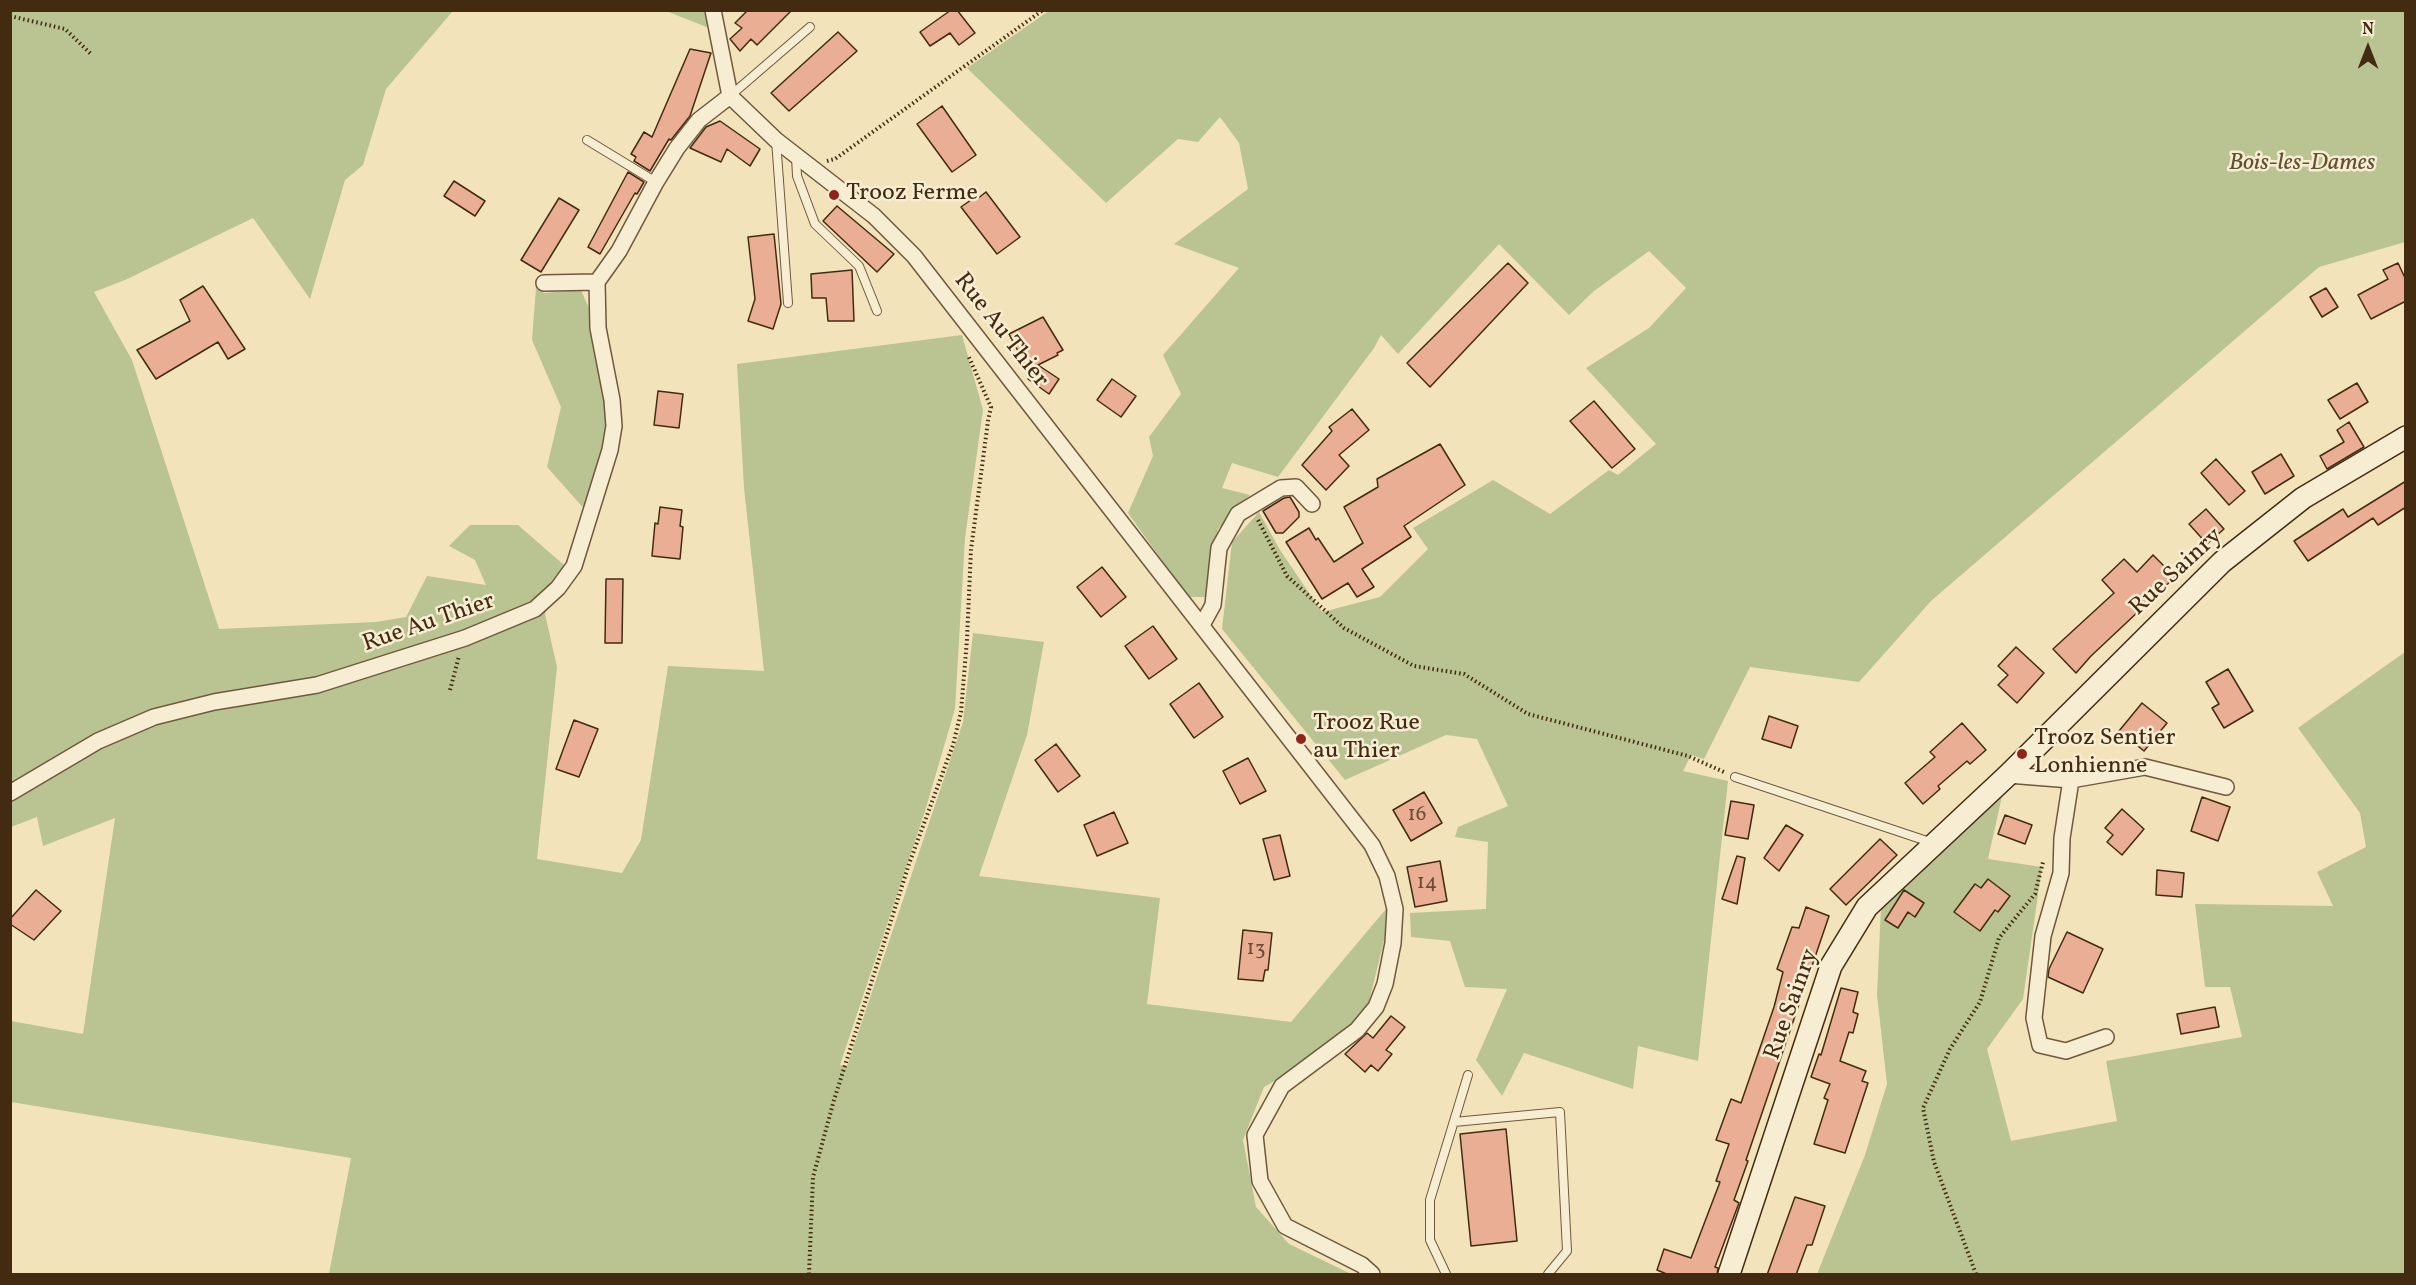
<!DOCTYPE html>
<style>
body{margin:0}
#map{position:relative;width:2416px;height:1285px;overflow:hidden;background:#f3e3bb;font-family:Vollkorn,serif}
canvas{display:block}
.frame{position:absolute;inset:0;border:12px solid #432b11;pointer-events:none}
.north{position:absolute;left:2338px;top:18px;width:60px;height:60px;-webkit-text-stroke:4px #f7edd3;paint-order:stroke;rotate:0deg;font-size:16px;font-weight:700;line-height:24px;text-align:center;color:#432b11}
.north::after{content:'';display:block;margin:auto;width:21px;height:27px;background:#432b11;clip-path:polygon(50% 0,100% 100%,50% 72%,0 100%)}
</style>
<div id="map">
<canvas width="2416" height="1285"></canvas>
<div class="frame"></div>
<div class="north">N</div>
</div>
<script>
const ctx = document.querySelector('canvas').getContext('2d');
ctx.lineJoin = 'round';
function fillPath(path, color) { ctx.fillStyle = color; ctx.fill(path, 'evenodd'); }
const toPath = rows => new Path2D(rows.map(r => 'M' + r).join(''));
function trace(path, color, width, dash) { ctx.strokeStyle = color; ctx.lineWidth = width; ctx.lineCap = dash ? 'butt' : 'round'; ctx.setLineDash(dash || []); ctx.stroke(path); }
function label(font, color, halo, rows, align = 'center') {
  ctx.font = font + ' Vollkorn,serif'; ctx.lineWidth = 5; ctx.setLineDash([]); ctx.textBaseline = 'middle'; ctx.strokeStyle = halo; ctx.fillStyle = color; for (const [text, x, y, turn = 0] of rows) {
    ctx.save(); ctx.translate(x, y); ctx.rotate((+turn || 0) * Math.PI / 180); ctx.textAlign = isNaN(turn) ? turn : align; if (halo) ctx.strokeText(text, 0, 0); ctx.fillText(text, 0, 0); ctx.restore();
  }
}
fillPath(toPath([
 [1050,10,2405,11,2405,242,2319,267,1931,601,1859,682,1750,667,1704,759,1691,755,1683,771,1728,781,1698,1061,1638,1046,1633,1089,1524,1053,1502,1096,1476,1060,1507,989,1465,987,1450,941,1411,937,1410,913,1486,909,1488,842,1455,837,1458,827,1508,806,1477,739,1446,735,1345,780,1222,629,1232,542,1259,512,1280,550,1322,612,1380,597,1428,549,1413,528,1493,480,1550,514,1609,470,1618,475,1656,444,1586,368,1649,328,1686,288,1649,251,1594,291,1569,315,1499,244,1398,354,1381,335,1374,348,1278,477,1232,463,1222,488,1250,495,1218,529,1207,597,1188,597,1128,513,1153,456,1149,437,1181,394,1163,355,1239,268,1174,244,1248,189,1239,143,1220,117,1198,142,1178,139,1106,203,967,68],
 [11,11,453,11,386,89,363,165,345,180,310,299,253,218,125,280,94,292,132,360,219,629,376,622,406,617,427,576,486,585,475,560,449,546,470,525,518,525,564,565,545,614,557,667,537,859,622,873,641,840,668,666,764,671,744,488,737,364,962,335,983,410,965,538,955,709,925,811,840,1065,847,1066,963,722,973,633,1044,642,1027,735,979,876,1160,898,1147,1004,1291,1022,1386,909,1388,924,1366,1014,1299,1067,1264,1087,1243,1140,1256,1207,1289,1244,1351,1274,329,1274,351,1158,11,1102,11,1021,83,1034,115,818,43,846,37,817,11,827],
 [666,11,707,11,709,28],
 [536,288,544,293,581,290,615,369,614,432,587,512,547,467,561,407,532,340],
 [2405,652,2405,1274,1817,1274,1865,1155,1887,1084,1877,995,1881,907,2002,796,1988,859,2042,867,2023,999,1987,1049,2011,1141,2117,1121,2106,1061,2242,1037,2230,987,2205,987,2195,904,2333,906,2317,872,2366,847,2360,813,2298,728]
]), '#b9c492');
const building = toPath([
 [748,10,792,10,757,45,751,39,740,51,730,39,742,28,735,23,748,10],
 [951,10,957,10,975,33,959,45,950,33,930,46,920,32,951,10],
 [838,32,857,51,789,111,771,93,838,32],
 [690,49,711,53,690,116,671,140,669,139,650,171,634,161,636,157,631,154,644,132,652,137,690,49],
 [942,106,976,155,952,172,917,124,942,106],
 [720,121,760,149,750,166,727,149,721,162,690,148,706,127,720,121],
 [628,172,644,182,637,194,635,193,600,254,588,247,628,172],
 [454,181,485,201,475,216,444,196,454,181],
 [986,192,1020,237,997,254,961,207,975,197,977,199,986,192],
 [559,198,579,210,541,272,521,260,559,198],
 [837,206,894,254,877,272,823,221,837,206],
 [774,234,781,304,773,329,748,321,755,299,748,237,774,234],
 [1508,263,1528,283,1430,387,1407,363,1508,263],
 [2398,263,2406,280,2406,301,2371,319,2358,295,2388,279,2383,270,2398,263],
 [852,270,854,321,828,321,826,298,812,298,811,274,852,270],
 [203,286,245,349,228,359,218,342,156,379,137,350,190,321,180,300,203,286],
 [2326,288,2338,307,2322,317,2310,297,2326,288],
 [1043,317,1063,350,1057,353,1058,355,1038,365,1059,379,1049,394,1028,379,1031,376,1009,334,1043,317],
 [1112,379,1136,396,1121,417,1097,400,1112,379],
 [2357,383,2368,402,2340,419,2328,400,2357,383],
 [658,391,683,394,679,428,654,425,658,391],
 [1594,401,1635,449,1612,468,1570,421,1594,401],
 [1352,409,1369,430,1339,455,1349,466,1326,490,1302,465,1332,431,1329,427,1352,409],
 [2349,422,2364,447,2327,469,2320,456,2344,442,2337,430,2349,422],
 [1440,444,1465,485,1404,526,1411,537,1362,569,1374,587,1357,597,1348,583,1322,599,1286,542,1309,528,1316,540,1318,538,1334,562,1363,543,1344,507,1378,487,1377,479,1440,444],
 [2281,454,2294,476,2265,494,2252,472,2281,454],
 [2216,459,2245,491,2229,505,2201,473,2216,459],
 [2406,481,2406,507,2378,525,2373,518,2308,561,2294,541,2343,509,2348,517,2406,481],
 [1290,497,1299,512,1299,517,1283,533,1276,533,1263,511,1284,498,1290,497],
 [660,507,682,510,680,526,683,527,680,559,652,556,655,523,658,524,660,507],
 [2206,509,2224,529,2207,544,2189,524,2206,509],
 [2153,555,2175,577,2091,656,2076,673,2053,649,2114,593,2102,580,2124,559,2137,572,2153,555],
 [1102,567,1126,597,1101,617,1077,587,1102,567],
 [606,579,623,579,622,643,605,643,606,579],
 [1153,626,1177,659,1149,679,1125,646,1153,626],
 [2016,647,2044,673,2017,703,1998,685,2008,675,1998,666,2016,647],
 [2228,669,2253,711,2224,728,2212,708,2219,704,2206,682,2228,669],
 [1199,683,1223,717,1194,738,1170,704,1199,683],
 [2142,703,2167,723,2144,751,2119,731,2142,703],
 [1769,716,1798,726,1791,748,1762,739,1769,716],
 [574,720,598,729,579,777,556,769,574,720],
 [1962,723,1986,750,1970,764,1967,761,1938,786,1940,789,1923,804,1905,783,1935,757,1930,752,1962,723],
 [1056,744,1080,776,1058,792,1035,760,1056,744],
 [1248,758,1266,791,1240,804,1223,771,1248,758],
 [1424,792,1442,823,1411,841,1393,810,1424,792],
 [2202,797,2230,807,2218,841,2191,831,2202,797],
 [1731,801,1754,805,1748,839,1725,835,1731,801],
 [2122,809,2144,829,2122,855,2107,842,2113,835,2105,828,2122,809],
 [1114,812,1128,843,1097,856,1084,825,1114,812],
 [2005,815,2032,825,2025,844,1998,834,2005,815],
 [1786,825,1803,835,1779,871,1764,858,1786,825],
 [1280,835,1290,876,1274,880,1263,839,1280,835],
 [1880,839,1897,855,1846,905,1830,889,1880,839],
 [1737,856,1745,858,1737,904,1722,899,1737,856],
 [1440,861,1447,901,1415,907,1407,867,1440,861],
 [2157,870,2184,873,2182,897,2156,895,2157,870],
 [1988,879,2010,896,1998,912,1995,910,1980,931,1954,912,1975,884,1981,888,1988,879],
 [36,890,61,911,34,940,10,924,10,919,36,890],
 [1904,890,1924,903,1915,917,1908,912,1898,928,1885,920,1904,890],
 [1806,907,1829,916,1746,1160,1748,1161,1734,1200,1739,1203,1715,1267,1718,1268,1717,1275,1669,1275,1657,1270,1664,1249,1691,1258,1720,1182,1716,1181,1729,1144,1716,1140,1731,1099,1741,1103,1774,1007,1783,972,1777,969,1792,927,1799,928,1806,907],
 [1243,930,1272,933,1268,970,1265,970,1263,981,1238,979,1243,930],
 [2067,932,2103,949,2083,993,2048,977,2049,969,2067,932],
 [1841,988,1858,992,1853,1012,1858,1014,1853,1033,1849,1032,1840,1061,1866,1071,1862,1081,1868,1083,1845,1153,1814,1144,1828,1100,1824,1098,1830,1084,1811,1077,1819,1054,1821,1055,1841,988],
 [2215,1007,2219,1027,2181,1034,2177,1014,2215,1007],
 [1391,1016,1405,1027,1386,1050,1392,1054,1378,1071,1371,1065,1365,1072,1345,1054,1367,1033,1373,1038,1391,1016],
 [1506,1129,1517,1241,1471,1246,1460,1134,1506,1129],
 [1795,1197,1825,1206,1812,1245,1807,1245,1796,1275,1767,1275,1795,1197]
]);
fillPath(building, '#e9ae94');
trace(building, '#432b11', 1.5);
const lane = toPath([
 [730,96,810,27],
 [587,140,656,182],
 [776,140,788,303],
 [796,156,797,176,815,224,859,266,877,311],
 [1735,777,1933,843],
 [1454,1122,1560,1112,1567,1251,1548,1274],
 [1446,1274,1430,1240,1430,1200,1468,1075]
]);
const street = toPath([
 [713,10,730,96,776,140,874,216,914,256,1372,845,1387,876,1395,909,1393,943,1385,984,1376,1007,1357,1030,1282,1086,1255,1135,1260,1181,1285,1226,1362,1265,1372,1274],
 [544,283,597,282],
 [1202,625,1213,605,1219,548,1238,514,1281,488,1296,487,1312,504],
 [2008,775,2071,780,2145,767,2226,787],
 [2071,780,2062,838,2061,873,2043,936,2034,1018,2040,1045,2066,1051,2106,1037],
 [10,793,98,741,154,717,214,702,317,685,465,638,535,609,558,588,574,566,610,450,614,426,612,400,598,328,597,282,619,251,656,182,677,148,699,120,730,96]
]);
const secondary = toPath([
 [1729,1274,1831,966,1867,907,2008,775,2222,562,2303,498,2406,437]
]);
trace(lane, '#6f593c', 10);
trace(street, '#6f593c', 18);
trace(secondary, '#432b11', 24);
trace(toPath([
 [10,16,65,29,91,54],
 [827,161,835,159,1043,10],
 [1258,520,1287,576,1344,628,1414,666,1464,674,1528,714,1688,756,1724,772],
 [450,690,459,656],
 [809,1274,813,1177,834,1100,909,864,953,745,961,712,967,639,971,550,988,421,991,407,968,355],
 [1976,1274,1934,1162,1923,1108,1950,1049,1980,1002,1999,938,2035,894,2043,862]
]), '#432b11', 4, [1.5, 3]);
trace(lane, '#f7edd3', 8);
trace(street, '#f7edd3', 15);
trace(secondary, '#f7edd3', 21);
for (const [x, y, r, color] of [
 [834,195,6,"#8f2418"],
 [1301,739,6,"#8f2418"],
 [2022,754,6,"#8f2418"]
]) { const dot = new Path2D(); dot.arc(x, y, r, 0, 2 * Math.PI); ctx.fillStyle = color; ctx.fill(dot); trace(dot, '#f7edd3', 2); }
label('21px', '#6c4c32', null, [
 ["16",1417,816],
 ["14",1427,884],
 ["13",1256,950]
]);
label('italic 24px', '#605131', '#f7edd3', [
 ["Bois-les-Dames",2302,165]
]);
label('24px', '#432b11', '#f7edd3', [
 ["Trooz Ferme",846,195],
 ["Trooz Rue",1313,725],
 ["au Thier",1313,753],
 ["Trooz Sentier",2034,740],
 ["Lonhienne",2034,768]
], 'left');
label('24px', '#432b11', '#f7edd3', [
 ["Rue Au Thier",1000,331,52],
 ["Rue Sainry",2177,573,-43],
 ["Rue Au Thier",429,624,-19],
 ["Rue Sainry",1793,1005,-70]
]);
</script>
